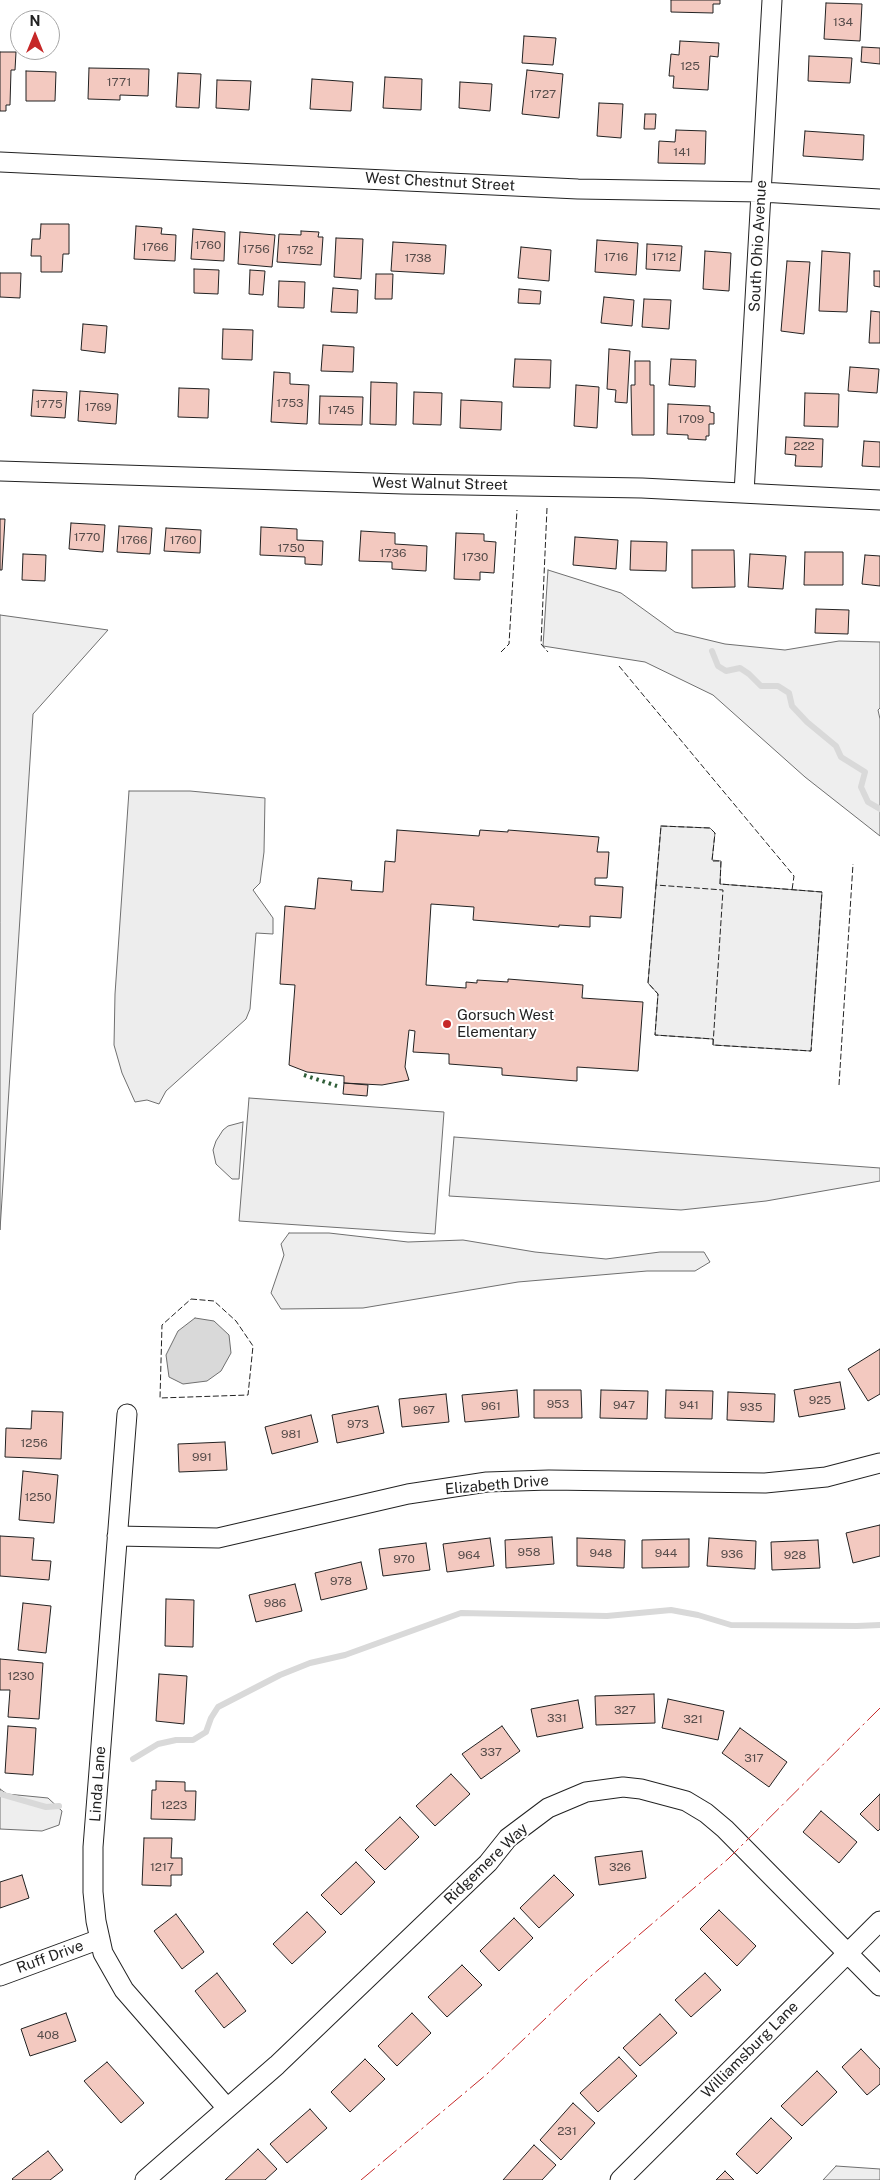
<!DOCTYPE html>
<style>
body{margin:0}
#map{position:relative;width:880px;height:2180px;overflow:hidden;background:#fff;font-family:"Public Sans",sans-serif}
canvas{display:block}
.north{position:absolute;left:10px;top:10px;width:50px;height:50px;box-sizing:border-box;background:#fff;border:1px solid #a7a7a7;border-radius:50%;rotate:0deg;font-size:14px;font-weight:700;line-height:20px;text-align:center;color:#222}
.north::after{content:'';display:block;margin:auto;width:18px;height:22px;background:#c62828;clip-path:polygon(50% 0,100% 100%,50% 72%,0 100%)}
</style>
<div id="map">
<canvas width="880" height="2180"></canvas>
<div class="north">N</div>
</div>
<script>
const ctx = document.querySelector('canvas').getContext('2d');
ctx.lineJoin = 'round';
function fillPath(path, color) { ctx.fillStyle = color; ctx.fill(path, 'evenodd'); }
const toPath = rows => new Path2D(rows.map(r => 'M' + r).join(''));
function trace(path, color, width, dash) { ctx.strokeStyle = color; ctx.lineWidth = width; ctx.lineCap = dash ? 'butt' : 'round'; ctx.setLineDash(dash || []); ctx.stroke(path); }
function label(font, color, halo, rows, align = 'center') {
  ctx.font = font + ' "Public Sans",sans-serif'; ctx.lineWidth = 4; ctx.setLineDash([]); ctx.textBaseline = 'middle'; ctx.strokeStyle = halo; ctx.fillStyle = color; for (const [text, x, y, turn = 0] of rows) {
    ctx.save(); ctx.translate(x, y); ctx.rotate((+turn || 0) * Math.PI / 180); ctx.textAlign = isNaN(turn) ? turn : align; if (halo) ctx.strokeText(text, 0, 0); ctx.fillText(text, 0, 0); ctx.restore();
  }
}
const green = toPath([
 [548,570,621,593,675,632,725,644,785,650,839,641,880,642,880,708,878,710,880,719,880,836,805,777,713,695,645,662,543,646,548,570],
 [0,615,108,630,33,714,0,1230,0,615],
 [661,826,710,828,715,833,712,860,721,861,720,884,822,892,811,1051,713,1045,713,1039,655,1035,658,994,648,983,661,826],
 [243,1122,239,1179,232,1179,216,1164,213,1150,216,1141,223,1130,228,1126,243,1122],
 [454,1137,880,1168,880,1181,766,1201,681,1210,449,1196,454,1137],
 [289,1233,329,1233,408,1242,463,1240,535,1252,606,1259,660,1252,704,1252,710,1262,695,1271,647,1271,518,1282,363,1308,281,1309,271,1293,284,1255,281,1244,289,1233],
 [0,1789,7,1794,48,1798,62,1811,59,1825,42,1831,0,1829,0,1789],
 [836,2166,880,2169,880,2180,823,2180,836,2166]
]);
fillPath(green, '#eee');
trace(green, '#6f6f6f', 1);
const parking = toPath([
 [129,791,190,791,265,798,264,852,260,883,253,890,273,918,273,934,256,933,250,1009,246,1019,166,1091,159,1104,147,1100,135,1102,122,1073,114,1045,115,994,129,791],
 [249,1098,444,1112,435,1234,239,1221,249,1098]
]);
fillPath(parking, '#ededed');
trace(parking, '#6f6f6f', 1);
const water = toPath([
 [195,1318,214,1321,229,1335,231,1353,221,1371,207,1381,183,1384,169,1377,166,1355,178,1331,195,1318]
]);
fillPath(water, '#d9d9d9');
trace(water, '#6f6f6f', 1);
trace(toPath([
 [712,651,718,666,726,671,740,668,749,674,761,686,778,686,789,693,792,706,807,722,836,746,841,757,865,772,861,787,868,802,880,809],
 [133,1759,158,1744,176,1740,193,1740,206,1732,211,1718,218,1707,280,1675,310,1663,345,1655,461,1613,607,1616,671,1610,698,1615,731,1625,857,1626,880,1625],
 [0,1794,46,1807,59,1806]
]), '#d9d9d9', 6);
const building = toPath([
 [671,0,720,0,720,4,713,4,713,13,671,12,671,0],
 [826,3,862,4,860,41,824,39,826,3],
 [524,36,556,38,553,65,522,63,524,36],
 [680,41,719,43,718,57,710,56,708,90,673,88,674,76,669,76,671,54,679,55,680,41],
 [862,47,880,48,880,64,861,62,862,47],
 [0,52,16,52,15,70,11,70,10,105,6,105,6,111,0,111,0,52],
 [809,56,852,58,850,83,808,81,809,56],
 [89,68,149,69,148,96,120,95,120,100,88,99,89,68],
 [527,70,563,74,559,118,522,114,527,70],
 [26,71,56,72,55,101,26,101,26,71],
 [178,73,201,74,199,108,176,107,178,73],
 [385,77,422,79,421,110,383,108,385,77],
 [312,79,353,82,351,111,310,109,312,79],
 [217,80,251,81,249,110,216,108,217,80],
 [460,82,492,84,490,111,459,108,460,82],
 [599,103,623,104,621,138,597,136,599,103],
 [645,114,656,114,655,129,644,129,645,114],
 [676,130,706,131,705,164,658,163,659,141,675,142,676,130],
 [805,131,864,135,863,160,803,156,805,131],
 [41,224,69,224,69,254,63,254,62,272,41,272,41,256,31,256,32,239,40,239,41,224],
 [136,226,162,228,161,234,176,235,175,261,134,259,136,226],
 [193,229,225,232,224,261,191,259,193,229],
 [301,231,319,232,318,237,323,237,321,265,277,262,279,234,301,235,301,231],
 [240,232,275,235,272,267,238,264,240,232],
 [336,238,363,239,361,279,334,277,336,238],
 [597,240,638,243,636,275,595,272,597,240],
 [393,242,446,245,444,274,391,271,393,242],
 [647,244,682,246,680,271,646,269,647,244],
 [521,247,551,250,549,281,518,278,521,247],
 [705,251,731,253,729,291,703,289,705,251],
 [822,251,850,253,847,312,819,311,822,251],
 [787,261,810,262,804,334,781,331,787,261],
 [194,269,219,270,218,294,194,293,194,269],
 [250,270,265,271,263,295,249,294,250,270],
 [874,271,880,271,880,287,874,286,874,271],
 [0,273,21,273,20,298,0,297,0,273],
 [376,274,393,274,392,299,375,299,376,274],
 [279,281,305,282,304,308,278,307,279,281],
 [333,288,358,290,357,313,331,312,333,288],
 [519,289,541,291,540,304,518,303,519,289],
 [604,297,634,300,632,326,601,323,604,297],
 [644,299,671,300,669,329,642,327,644,299],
 [871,311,880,312,880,343,869,343,871,311],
 [83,324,107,326,105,353,81,350,83,324],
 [223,329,253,330,252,360,222,359,223,329],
 [323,345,354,347,353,372,321,371,323,345],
 [609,349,630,351,627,403,615,402,616,390,607,389,609,349],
 [515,359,551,360,550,388,513,387,515,359],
 [671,359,696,360,695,387,669,385,671,359],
 [635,361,650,361,650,385,654,385,654,435,632,435,631,385,635,385,635,361],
 [850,367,879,369,877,393,848,391,850,367],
 [274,372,290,373,290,384,309,385,307,424,271,422,274,372],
 [371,382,397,383,396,425,370,424,371,382],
 [576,385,599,387,597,428,574,426,576,385],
 [179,388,209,389,208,418,178,417,179,388],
 [33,390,67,392,65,418,31,416,33,390],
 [80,391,118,394,116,424,78,421,80,391],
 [414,392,442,393,441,425,413,424,414,392],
 [805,393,839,394,838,427,804,426,805,393],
 [320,396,363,397,362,425,319,424,320,396],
 [461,400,502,402,501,430,460,428,461,400],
 [668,404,710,406,710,412,714,413,714,424,709,424,709,436,706,436,706,440,688,439,688,435,667,434,668,404],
 [786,437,823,439,822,467,795,466,796,455,785,454,786,437],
 [864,441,880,442,880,467,862,466,864,441],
 [0,519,5,519,2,570,0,570,0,519],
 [71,523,105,525,103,552,69,549,71,523],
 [119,526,152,528,150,554,117,552,119,526],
 [261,527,297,529,297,540,323,541,322,565,305,564,305,557,260,555,261,527],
 [166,528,201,530,200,553,164,551,166,528],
 [361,531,395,533,395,544,427,546,426,571,392,569,392,562,359,561,361,531],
 [456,533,484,534,484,541,496,542,494,573,480,572,480,580,454,579,456,533],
 [575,537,618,540,616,569,573,565,575,537],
 [631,541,667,542,666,571,630,570,631,541],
 [692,550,734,550,735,587,692,588,692,550],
 [805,552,843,552,843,585,804,585,805,552],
 [23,554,46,555,45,581,22,580,23,554],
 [750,554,786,556,783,589,748,587,750,554],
 [865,555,880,556,880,586,862,584,865,555],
 [816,609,849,610,848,634,815,633,816,609],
 [397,830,479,836,480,830,508,832,508,830,599,837,597,852,609,852,607,878,595,878,595,885,623,887,621,918,590,916,590,927,559,925,559,927,473,920,474,907,431,904,426,985,466,988,466,982,477,983,477,980,508,982,508,979,583,985,582,998,643,1002,638,1071,577,1067,577,1081,502,1075,502,1068,449,1064,449,1054,413,1052,415,1031,409,1030,405,1067,409,1080,382,1085,344,1083,344,1076,307,1072,289,1065,295,985,280,984,285,906,315,909,318,878,352,881,351,890,383,892,385,861,395,862,397,830],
 [344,1083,368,1085,367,1096,343,1094,344,1083],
 [880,1349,880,1394,868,1401,848,1369,880,1349],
 [840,1382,845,1409,799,1417,794,1390,840,1382],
 [517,1390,519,1417,465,1422,462,1395,517,1390],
 [534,1390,581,1390,582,1418,534,1418,534,1390],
 [601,1390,648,1391,647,1419,600,1418,601,1390],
 [666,1390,713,1391,712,1419,665,1418,666,1390],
 [728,1392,775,1394,774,1422,727,1420,728,1392],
 [446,1394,449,1422,402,1427,399,1399,446,1394],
 [378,1406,384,1433,337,1443,332,1415,378,1406],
 [32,1411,63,1412,61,1459,5,1457,6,1428,31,1429,32,1411],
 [311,1415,318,1442,272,1454,265,1427,311,1415],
 [225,1442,227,1470,179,1472,178,1444,225,1442],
 [23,1471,58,1475,54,1523,19,1520,23,1471],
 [880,1525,880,1556,853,1563,846,1533,880,1525],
 [0,1536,34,1538,32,1560,51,1561,49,1580,0,1576,0,1536],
 [552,1537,554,1564,506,1568,505,1540,552,1537],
 [490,1538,494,1566,447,1572,443,1544,490,1538],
 [577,1538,625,1540,624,1568,577,1566,577,1538],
 [709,1538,756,1541,755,1569,707,1566,709,1538],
 [689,1539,689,1567,642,1568,642,1540,689,1539],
 [818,1540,820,1568,772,1570,771,1542,818,1540],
 [426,1543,430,1570,383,1576,379,1549,426,1543],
 [361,1562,367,1589,321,1600,315,1573,361,1562],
 [295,1584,302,1611,256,1622,249,1595,295,1584],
 [166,1599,194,1600,193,1647,165,1646,166,1599],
 [23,1603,51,1606,46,1653,18,1650,23,1603],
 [0,1659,43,1663,39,1719,8,1717,10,1690,0,1690,0,1659],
 [159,1674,187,1676,184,1724,156,1721,159,1674],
 [654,1694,655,1723,596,1725,595,1696,654,1694],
 [668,1699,724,1711,718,1740,662,1728,668,1699],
 [578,1700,583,1728,537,1737,531,1709,578,1700],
 [8,1726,36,1728,33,1775,5,1773,8,1726],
 [502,1726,520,1751,481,1779,462,1754,502,1726],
 [740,1728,787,1762,769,1787,722,1753,740,1728],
 [451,1774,470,1794,435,1826,416,1806,451,1774],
 [156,1781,185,1782,185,1791,196,1791,195,1820,151,1819,152,1790,156,1790,156,1781],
 [880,1794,880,1829,878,1831,860,1814,880,1794],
 [821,1811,857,1842,839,1863,803,1832,821,1811],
 [400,1817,419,1837,385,1870,365,1850,400,1817],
 [144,1838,172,1838,171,1858,182,1858,182,1875,171,1875,171,1886,142,1885,144,1838],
 [642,1851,646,1878,599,1885,595,1857,642,1851],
 [356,1862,375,1882,341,1915,321,1895,356,1862],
 [22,1875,29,1898,0,1908,0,1882,22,1875],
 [554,1875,574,1895,539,1928,520,1908,554,1875],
 [719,1910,756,1946,737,1966,700,1929,719,1910],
 [307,1912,326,1932,292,1964,273,1944,307,1912],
 [176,1914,204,1952,182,1969,154,1931,176,1914],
 [514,1918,533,1938,499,1971,480,1951,514,1918],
 [462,1965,482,1985,447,2017,428,1997,462,1965],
 [217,1973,246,2011,224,2028,195,1991,217,1973],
 [705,1973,721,1990,691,2017,675,2000,705,1973],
 [66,2013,76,2041,30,2056,21,2029,66,2013],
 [412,2013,431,2033,397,2066,378,2046,412,2013],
 [660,2014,677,2033,640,2066,623,2048,660,2014],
 [861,2049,880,2069,880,2084,867,2095,842,2067,861,2049],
 [619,2057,637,2076,598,2112,580,2093,619,2057],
 [365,2059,385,2079,350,2112,331,2092,365,2059],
 [107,2062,144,2103,121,2123,84,2081,107,2062],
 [817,2071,837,2092,802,2126,781,2106,817,2071],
 [573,2103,595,2123,561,2160,540,2140,573,2103],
 [310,2109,327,2128,287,2163,270,2144,310,2109],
 [771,2118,792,2138,757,2174,736,2154,771,2118],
 [534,2145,556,2165,542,2180,503,2180,534,2145],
 [258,2149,277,2169,265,2180,225,2180,258,2149],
 [48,2151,63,2170,50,2180,13,2180,12,2179,48,2151],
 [725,2171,734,2180,716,2180,725,2171]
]);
fillPath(building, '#f3c9c0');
trace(building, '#222', 1);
const street = toPath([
 [0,162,578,189,761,192,880,199],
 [0,471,404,484,642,488,880,500],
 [744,493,772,0],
 [127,1414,93,1847,93,1892,96,1921,103,1953,124,1990,227,2108],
 [117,1536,218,1538,408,1494,487,1482,549,1480,765,1483,826,1477,880,1463],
 [0,1976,100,1939],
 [145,2180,277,2065,488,1863,508,1838,548,1808,586,1792,623,1787,641,1789,686,1801,706,1813,725,1829,880,1986],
 [620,2180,880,1921]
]);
trace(street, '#222', 21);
trace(street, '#fff', 19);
trace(toPath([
 [304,1075,337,1086]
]), '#2f5e38', 4, [2.5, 4]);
trace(toPath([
 [547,508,541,644,548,652],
 [501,652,509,644,517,510],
 [619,666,794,876,792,890],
 [656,885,661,826,710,828,715,833,712,861,721,861,720,884,822,892,811,1051,713,1045,723,890,656,885,648,983,658,994,655,1035,713,1039],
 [839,1085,853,864],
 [191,1299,214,1301,236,1321,253,1346,248,1395,160,1398,162,1325,191,1299]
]), '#222', 1, [6, 2.5]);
trace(toPath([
 [361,2180,487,2074,585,1981,728,1859,880,1708]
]), '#c62828', 1, [18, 4, 2.5, 4]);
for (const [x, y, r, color] of [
 [447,1024,5,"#c62828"]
]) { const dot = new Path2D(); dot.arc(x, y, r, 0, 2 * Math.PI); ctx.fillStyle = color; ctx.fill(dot); trace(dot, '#fff', 2); }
label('12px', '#564c4a', null, [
 ["134",843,22],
 ["125",690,66],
 ["1771",119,82],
 ["1727",543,94],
 ["141",682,152],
 ["1760",208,245],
 ["1766",155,247],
 ["1756",256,249],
 ["1752",300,250],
 ["1716",616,257],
 ["1712",664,257],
 ["1738",418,258],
 ["1753",290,403],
 ["1775",49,404],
 ["1769",98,407],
 ["1745",341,410],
 ["1709",691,419],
 ["222",804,446],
 ["1770",87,537],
 ["1766",134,540],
 ["1760",183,540],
 ["1750",291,548],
 ["1736",393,553],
 ["1730",475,557],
 ["925",820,1400],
 ["953",558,1404],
 ["947",624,1405],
 ["941",689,1405],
 ["961",491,1406],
 ["935",751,1407],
 ["967",424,1410],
 ["973",358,1424],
 ["981",291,1434],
 ["1256",34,1443],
 ["991",202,1457],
 ["1250",38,1497],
 ["958",529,1552],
 ["948",601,1553],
 ["944",666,1553],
 ["936",732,1554],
 ["964",469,1555],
 ["928",795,1555],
 ["970",404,1559],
 ["978",341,1581],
 ["986",275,1603],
 ["1230",21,1676],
 ["327",625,1710],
 ["331",557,1718],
 ["321",693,1719],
 ["337",491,1752],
 ["317",754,1758],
 ["1223",174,1805],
 ["1217",162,1867],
 ["326",620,1867],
 ["408",48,2035],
 ["231",567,2131]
]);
label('15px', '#222', '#fff', [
 ["West Chestnut Street",440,182,3],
 ["South Ohio Avenue",758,246,-87],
 ["West Walnut Street",440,484,1],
 ["Elizabeth Drive",497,1485,-5],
 ["Linda Lane",98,1784,-86],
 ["Ridgemere Way",486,1864,-44],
 ["Ruff Drive",50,1957,-20],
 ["Williamsburg Lane",750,2050,-45]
]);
label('15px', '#222', '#fff', [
 ["Gorsuch West",457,1015],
 ["Elementary",457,1032]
], 'left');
</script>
